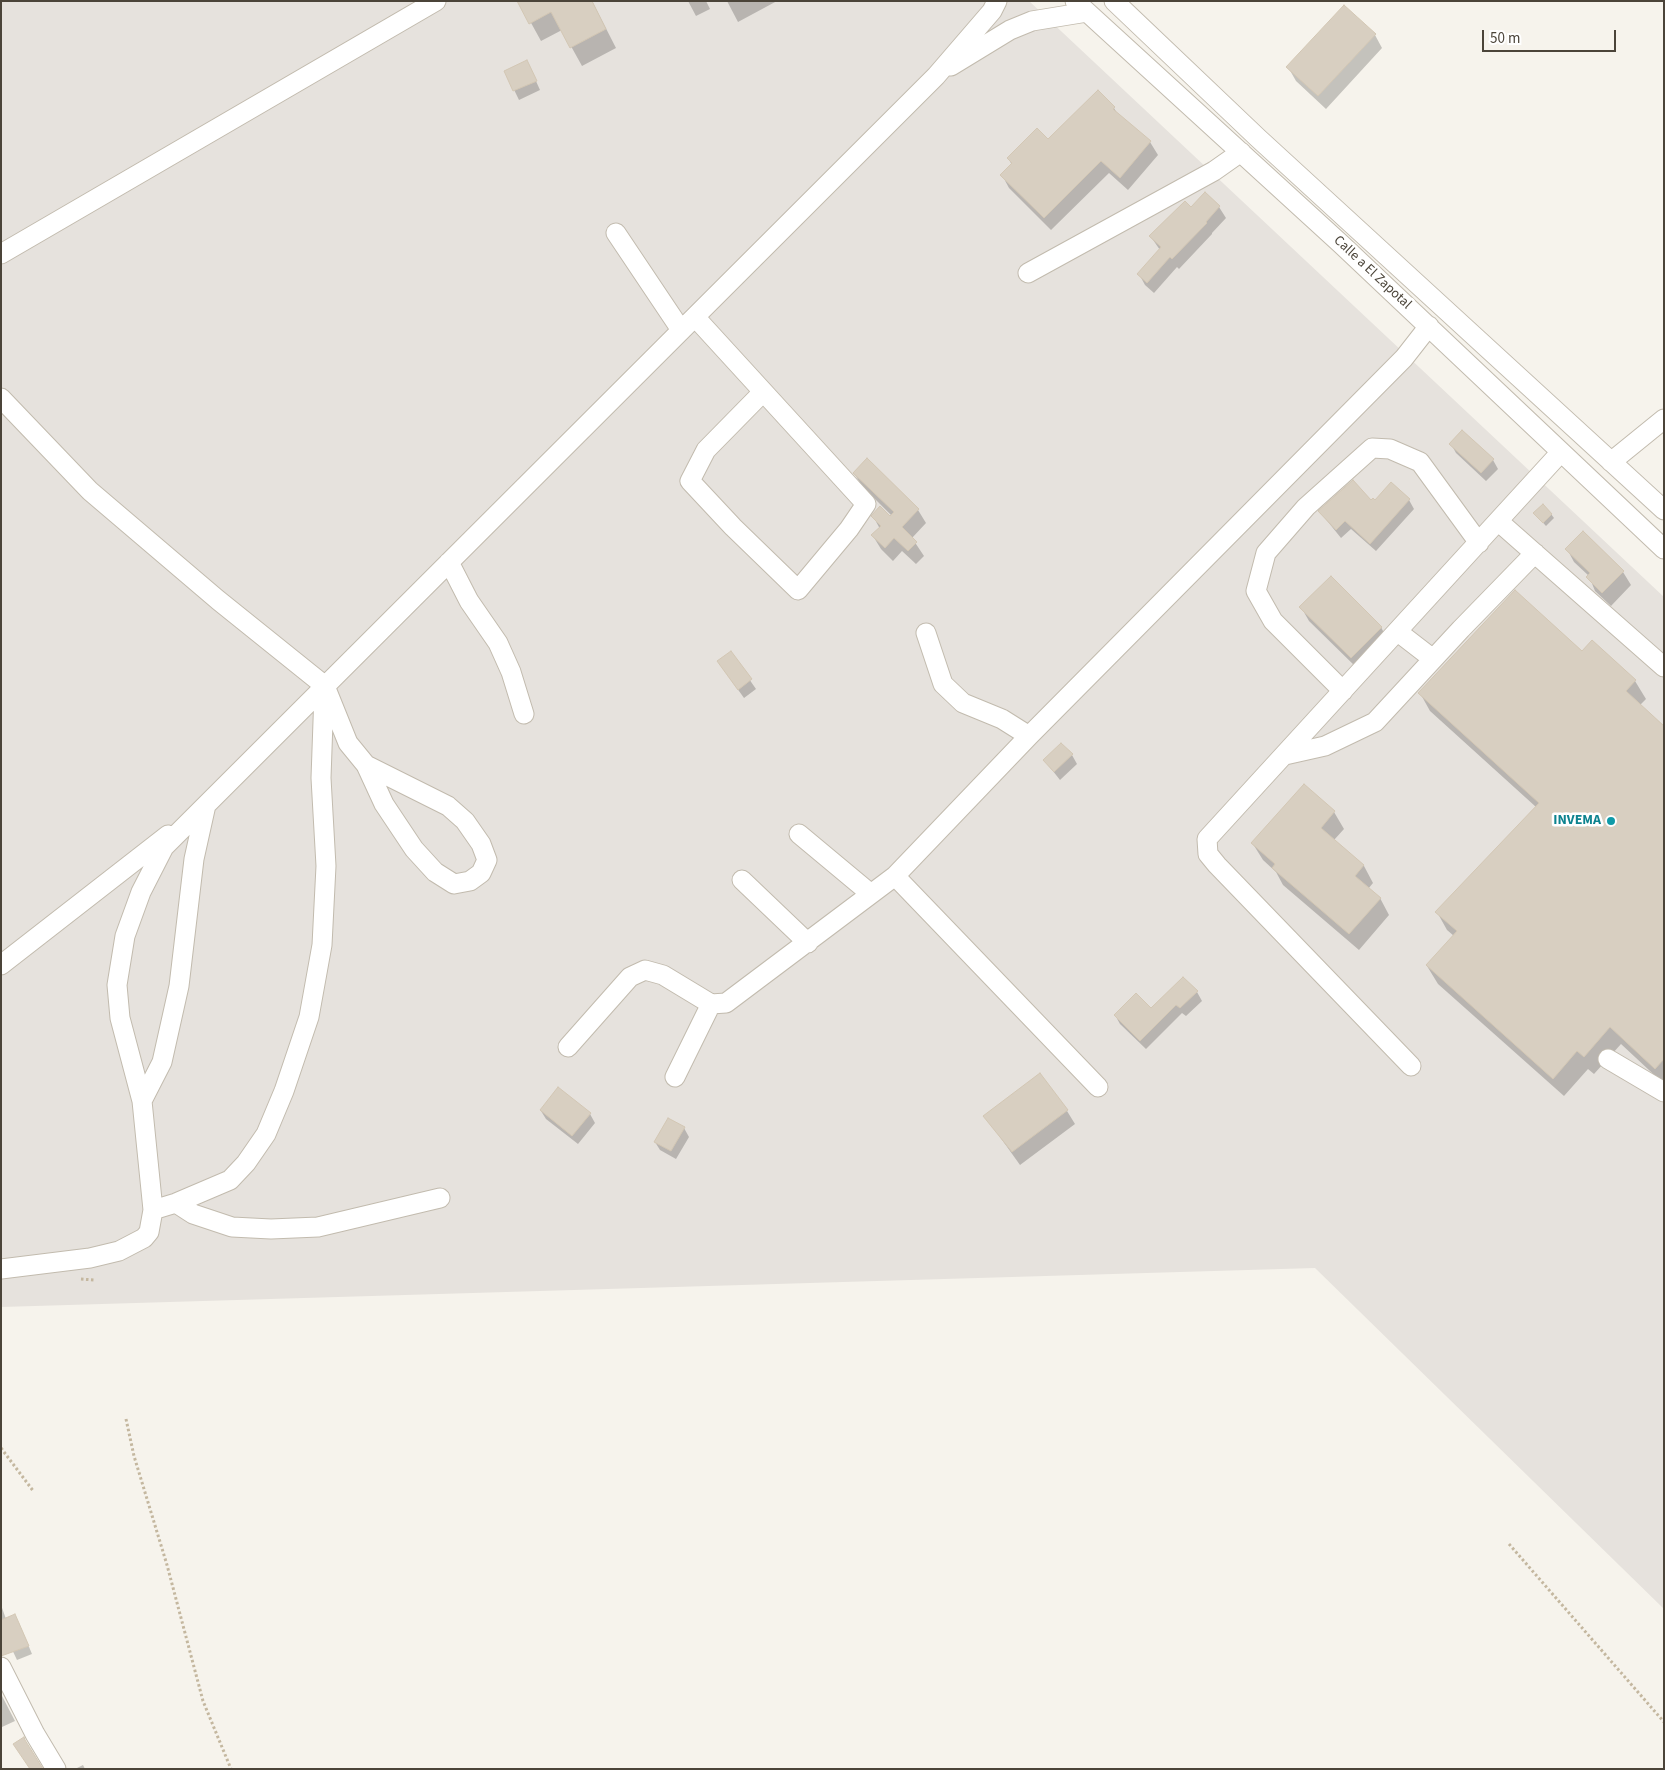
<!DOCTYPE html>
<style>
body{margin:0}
#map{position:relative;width:1665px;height:1770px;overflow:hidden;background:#f6f3ec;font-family:"Source Sans 3",sans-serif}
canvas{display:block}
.frame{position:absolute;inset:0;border:2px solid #4b4439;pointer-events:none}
.scale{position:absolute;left:1482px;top:30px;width:134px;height:22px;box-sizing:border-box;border:2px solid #4b4439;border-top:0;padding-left:6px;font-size:15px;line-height:18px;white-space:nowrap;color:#4b4439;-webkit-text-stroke:4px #fff;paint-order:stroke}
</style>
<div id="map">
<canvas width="1665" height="1770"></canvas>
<div class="frame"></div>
<div class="scale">50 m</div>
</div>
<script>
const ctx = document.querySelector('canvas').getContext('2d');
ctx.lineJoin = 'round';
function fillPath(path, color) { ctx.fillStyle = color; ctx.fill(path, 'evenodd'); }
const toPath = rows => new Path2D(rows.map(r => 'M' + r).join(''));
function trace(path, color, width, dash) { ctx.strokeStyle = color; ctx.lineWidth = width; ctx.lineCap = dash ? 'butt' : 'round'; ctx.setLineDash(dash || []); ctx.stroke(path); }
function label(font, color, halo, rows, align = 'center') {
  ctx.font = font + ' "Source Sans 3",sans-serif'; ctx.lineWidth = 5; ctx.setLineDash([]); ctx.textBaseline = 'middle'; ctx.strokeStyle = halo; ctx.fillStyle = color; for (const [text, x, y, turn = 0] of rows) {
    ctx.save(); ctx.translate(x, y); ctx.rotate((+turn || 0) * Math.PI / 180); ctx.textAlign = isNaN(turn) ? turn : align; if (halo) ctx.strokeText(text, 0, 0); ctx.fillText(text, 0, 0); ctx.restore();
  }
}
fillPath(toPath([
 [1,1,1029,1,1664,597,1664,1609,1315,1268,1,1307]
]), '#e6e2dd');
fillPath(toPath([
 [519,1,592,1,616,48,582,66,562,30,541,41],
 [688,1,706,1,710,9,696,16],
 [727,1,777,1,738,22],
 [1375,35,1382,48,1326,109,1296,81,1288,67],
 [531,70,540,90,519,100,505,71],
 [1114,108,1118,115,1150,142,1158,155,1128,190,1109,173,1051,230,1009,188,1002,175,1012,165,1008,158],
 [1205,194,1219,207,1226,218,1212,233,1212,234,1179,269,1177,267,1154,293,1145,285,1139,274,1160,250,1151,237,1191,209],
 [1451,444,1493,460,1498,469,1486,481,1456,453],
 [854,473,918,510,926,523,912,538,924,556,916,564,902,551,893,561,881,549,873,536,880,529,873,516,890,518,892,516,862,486],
 [1391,484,1409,500,1414,509,1376,551,1351,529,1341,538,1320,512,1375,502],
 [1535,514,1551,514,1554,518,1546,526],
 [1567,549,1623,572,1631,585,1611,606,1595,591,1589,576,1574,562],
 [1301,607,1381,627,1388,641,1359,670,1309,621],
 [1592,642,1635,681,1646,699,1640,705,1664,727,1664,1084,1621,1044,1594,1074,1588,1069,1564,1096,1438,984,1427,966,1454,936,1447,930,1437,912,1536,807,1430,711,1420,693,1582,653],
 [731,653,756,689,744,698,724,670],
 [1072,755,1077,764,1060,780,1045,761],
 [1304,785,1334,812,1344,829,1334,840,1364,866,1373,883,1368,889,1380,898,1389,915,1359,950,1283,885,1276,872,1263,860,1253,844],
 [1197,992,1202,1001,1186,1016,1182,1013,1146,1049,1120,1024,1115,1015,1151,1010],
 [541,1111,590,1114,595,1123,578,1144,546,1119],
 [1067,1111,1075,1124,1020,1165,985,1116],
 [684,1128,689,1137,676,1159,660,1150,655,1142],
 [1,1605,6,1619,19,1623,32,1654,17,1660,9,1643,1,1643],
 [1,1694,15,1721,2,1727,1,1725],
 [83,1765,85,1769,75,1769]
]), '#0003');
const building = toPath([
 [517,1,592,1,606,29,570,48,551,12,529,24,517,1],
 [1344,5,1376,34,1318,96,1286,67,1344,5],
 [527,60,537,81,513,91,504,71,527,60],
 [1098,90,1115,107,1113,109,1151,141,1120,178,1101,161,1044,218,1000,175,1012,163,1007,158,1037,128,1048,139,1098,90],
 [1205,192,1220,206,1206,222,1207,223,1172,259,1170,257,1147,283,1137,274,1161,247,1149,236,1185,201,1191,207,1205,192],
 [1462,430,1494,459,1481,473,1449,444,1462,430],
 [867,458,919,509,902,527,917,542,908,551,894,538,885,548,871,535,881,526,871,516,880,506,890,516,894,512,853,473,867,458],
 [1353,480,1371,500,1373,498,1375,500,1391,482,1410,499,1370,544,1345,521,1336,530,1318,511,1353,480],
 [1543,504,1552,514,1543,523,1533,513,1543,504],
 [1583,531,1624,571,1602,593,1586,577,1590,573,1565,549,1583,531],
 [1331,576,1382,627,1351,658,1299,607,1331,576],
 [1515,590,1582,651,1592,640,1636,680,1626,691,1664,726,1664,1059,1655,1069,1610,1027,1584,1057,1577,1051,1553,1079,1426,965,1457,931,1435,912,1539,803,1418,693,1515,590],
 [731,651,752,679,738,690,717,661,731,651],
 [1061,743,1073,754,1054,772,1043,760,1061,743],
 [1304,784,1335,811,1321,828,1364,865,1355,876,1381,898,1349,934,1272,868,1275,864,1251,843,1304,784],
 [1183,977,1198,991,1180,1008,1176,1005,1140,1041,1114,1015,1136,993,1151,1008,1183,977],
 [1040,1073,1068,1110,1012,1152,983,1116,1040,1073],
 [558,1087,591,1113,572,1136,540,1110,558,1087],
 [668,1118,685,1127,671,1151,654,1142,668,1118],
 [15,1614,29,1646,1,1656,1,1620,15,1614],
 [24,1737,25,1740,43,1769,30,1769,13,1744,24,1737]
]);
fillPath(building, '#d8cfc1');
trace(building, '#d3c7b4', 1);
const minor = toPath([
 [1075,1,1341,244,1664,549],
 [1114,1,1258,138,1664,510],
 [951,66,1010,30,1032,21,1087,12],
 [616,233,681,330],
 [1,254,436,1],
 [1028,273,1214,171,1241,152],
 [695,317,866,504,849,529,798,590,733,527,690,481,706,450,763,392],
 [1,398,90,491,218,600,325,686,348,743,366,765,448,806,465,821,481,844,487,860,481,873,470,881,454,884,435,872,414,849,384,804,366,765],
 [1611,462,1664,419],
 [1498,521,1664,667],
 [449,562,469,601,498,643,511,672,524,714],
 [1398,632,1433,659],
 [926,633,943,684,963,703,1002,719,1029,736],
 [1343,691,1273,621,1256,591,1266,553,1306,507,1372,448,1390,449,1420,462,1479,543],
 [1285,755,1325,746,1375,722,1461,629,1535,553],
 [799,834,871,894],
 [895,876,1098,1087],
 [742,880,808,943],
 [1,965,168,835],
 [568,1047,630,977,645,970,663,975,711,1004,726,1003,895,876,1029,736,1404,358,1429,326],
 [1608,1059,1664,1092],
 [1411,1066,1217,865,1208,854,1207,839,1561,452],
 [675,1077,711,1004],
 [142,1101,162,1062,179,986,194,859,206,805],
 [176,1203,193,1214,232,1227,271,1229,318,1227,440,1198],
 [153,1210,176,1203,230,1180,246,1163,266,1134,284,1091,309,1017,322,945,326,866,321,778,324,693],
 [1,1269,90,1258,119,1251,144,1238,149,1232,153,1210,142,1101,120,1018,117,985,125,936,141,892,164,847,936,76,992,11,997,1],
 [1,1667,35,1734,56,1769]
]);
trace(minor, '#c2bbae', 21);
trace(toPath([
 [81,1279,94,1280],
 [126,1419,134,1456,167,1565,203,1701,231,1769],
 [1,1448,34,1492],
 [1509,1544,1664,1722]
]), '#c4b79f', 3, [2.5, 2.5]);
trace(minor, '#fff', 19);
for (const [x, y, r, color] of [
 [1611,821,5,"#0f9aa8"]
]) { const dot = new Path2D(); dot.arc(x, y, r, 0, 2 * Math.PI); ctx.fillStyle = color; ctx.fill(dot); trace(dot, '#fff', 2); }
label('14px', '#4b4439', '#fff', [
 ["Calle a El Zapotal",1372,273,43]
]);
label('bold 14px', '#0d838f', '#fff', [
 ["INVEMA",1601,821]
], 'right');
</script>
